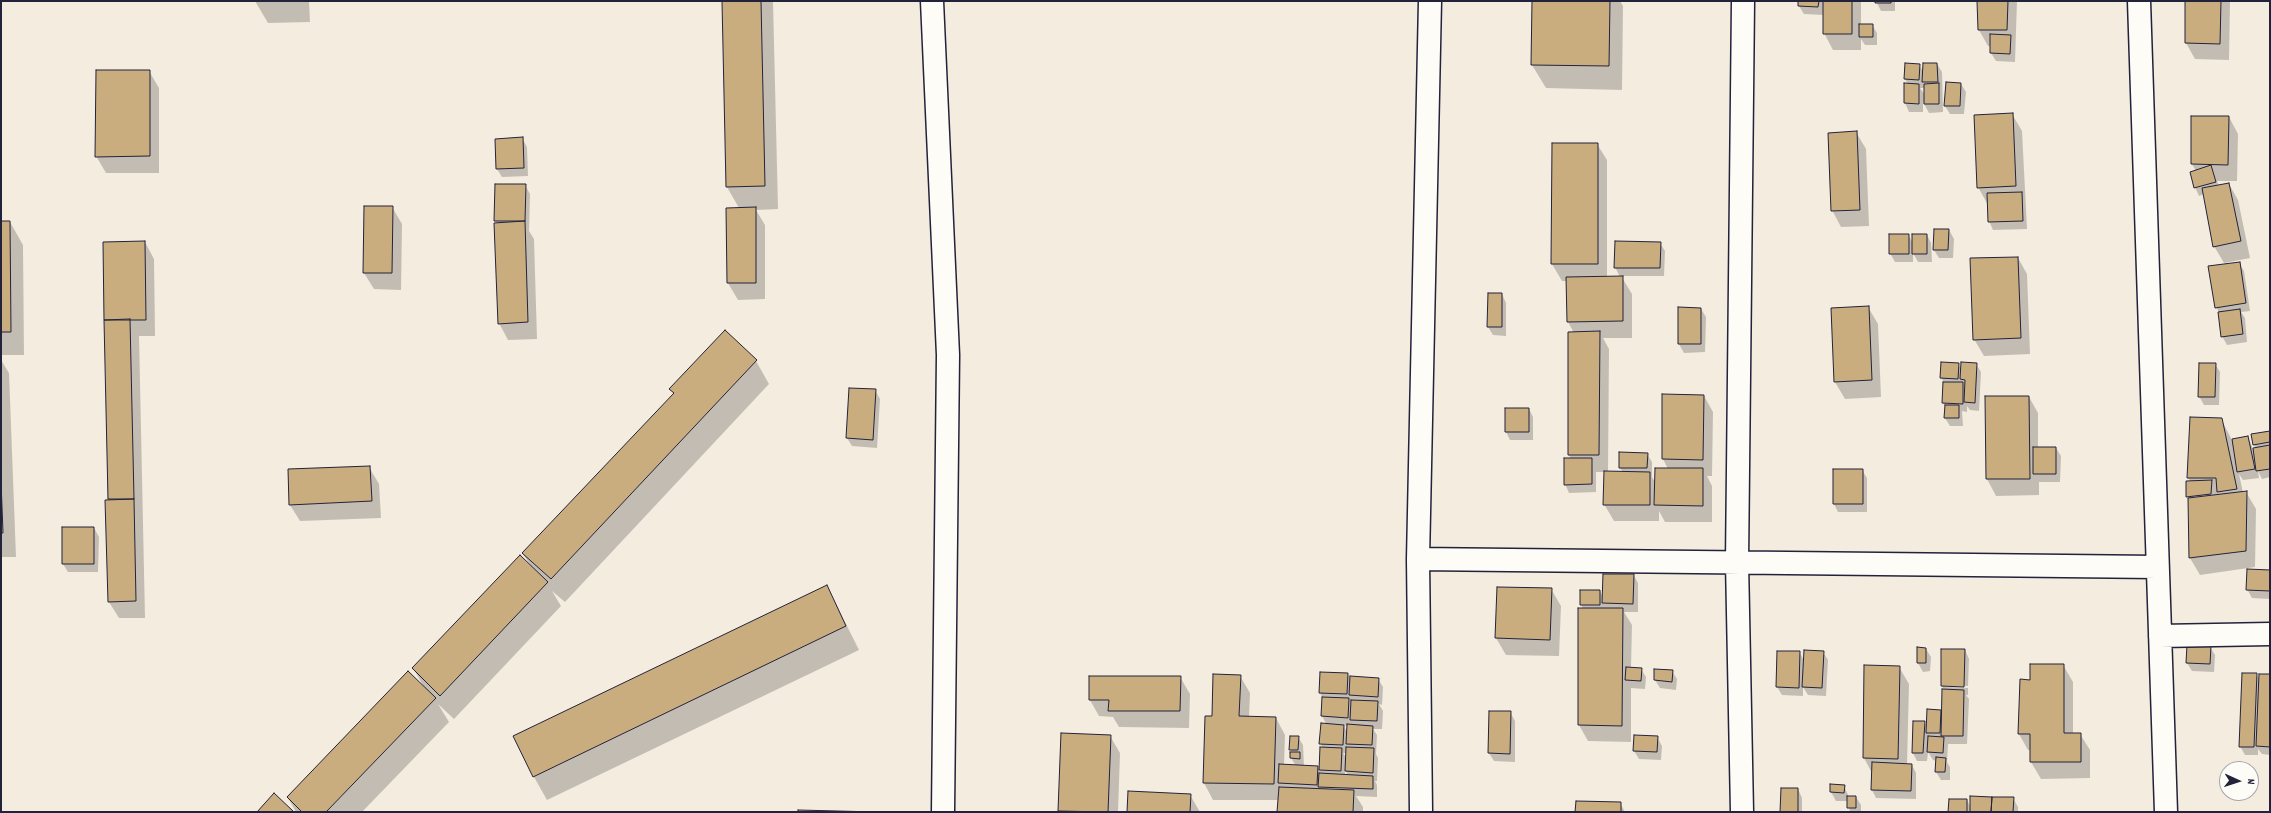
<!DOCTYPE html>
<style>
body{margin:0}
#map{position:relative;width:2271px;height:813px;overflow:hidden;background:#f3ecdf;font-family:Dekko,sans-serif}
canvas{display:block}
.frame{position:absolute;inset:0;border:2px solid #22223b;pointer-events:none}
.north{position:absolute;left:2219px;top:761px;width:40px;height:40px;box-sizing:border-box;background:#fdfcf7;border:1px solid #a5a5ac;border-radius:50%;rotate:93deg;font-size:11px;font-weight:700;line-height:16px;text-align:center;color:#22223b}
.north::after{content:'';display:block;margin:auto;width:14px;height:18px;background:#22223b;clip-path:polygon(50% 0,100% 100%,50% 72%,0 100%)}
</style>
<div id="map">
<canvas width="2271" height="813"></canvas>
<div class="frame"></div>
<div class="north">N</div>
</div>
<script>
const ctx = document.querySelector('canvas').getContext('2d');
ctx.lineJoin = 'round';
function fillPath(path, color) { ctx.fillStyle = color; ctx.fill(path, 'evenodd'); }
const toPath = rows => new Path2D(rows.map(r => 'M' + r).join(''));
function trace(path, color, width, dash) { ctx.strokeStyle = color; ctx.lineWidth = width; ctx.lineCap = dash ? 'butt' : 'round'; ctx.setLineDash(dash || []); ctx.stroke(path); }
fillPath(toPath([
 [255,1,309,1,310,22,268,23],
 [723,1,773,1,778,209,756,210,765,225,765,299,738,300,728,283,727,208,739,208,727,187],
 [1533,1,1620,1,1623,6,1622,90,1546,88,1532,65],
 [1799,1,1861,1,1861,25,1872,25,1877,33,1877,45,1865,45,1861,39,1861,50,1833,50,1824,33,1824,15,1804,14,1799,6],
 [1876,1,1895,1,1895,11,1881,11],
 [1978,1,2017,1,2015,62,1996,61,1991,53,1991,46,1988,46,1979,30],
 [2186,1,2230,1,2229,60,2195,59,2186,43],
 [1937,64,1942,72,1943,112,1929,113,1923,102,1923,112,1909,112,1905,103,1905,84,1908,84,1905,79,1919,65,1924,73],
 [1920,88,1925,88,1925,95],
 [149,71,159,88,159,173,106,173,96,156],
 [1961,84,1966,92,1964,114,1950,114,1945,106],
 [2012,114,2022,131,2027,229,1993,230,1989,221,1988,205,1978,187],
 [2192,117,2229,117,2238,134,2237,181,2217,181,2219,186,2229,184,2238,200,2250,258,2224,263,2214,246,2204,194,2199,196,2195,187,2196,171,2192,164],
 [1856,132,1866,149,1869,226,1841,227,1832,210],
 [522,138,527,147,528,176,502,177,497,169],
 [1553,144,1597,144,1607,160,1607,277,1620,277,1615,267,1660,243,1665,251,1664,276,1621,276,1632,294,1632,338,1603,338,1609,349,1608,472,1623,472,1620,468,1647,454,1652,462,1652,477,1656,484,1668,469,1663,459,1704,396,1713,412,1712,476,1707,476,1712,486,1712,522,1665,522,1659,511,1659,521,1614,521,1604,504,1605,472,1596,472,1596,492,1569,493,1565,484,1571,459,1569,455,1574,333,1568,322,1567,281,1562,281,1552,264],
 [525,185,530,194,529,231,534,239,537,339,508,340,499,323,497,224,495,221],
 [392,207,402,224,401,290,374,289,364,273],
 [1,222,10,222,23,245,24,355,1,355],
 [1949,230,1954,239,1953,258,1939,258,1934,250],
 [1908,235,1913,243,1927,235,1931,243,1932,262,1918,262,1913,253,1913,262,1895,262,1890,253],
 [145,242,154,259,155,336,139,336,145,618,119,618,109,602,104,243],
 [2018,258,2027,274,2030,354,1984,356,1974,339],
 [2239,263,2244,271,2250,311,2241,312,2245,318,2247,342,2227,345,2222,336,2219,312,2216,307],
 [1489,294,1502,294,1506,303,1506,336,1493,335,1488,327],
 [1868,307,1878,324,1881,397,1845,399,1835,382,1832,309],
 [1679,308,1701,309,1706,317,1705,352,1684,353,1679,344],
 [1,360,9,373,16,557,1,557],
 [756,361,769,384,565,602,552,591,561,606,454,719,438,704,449,722,362,812,296,812,288,798,424,687,413,668,531,566,523,554,674,394,670,389],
 [1958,364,1961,369,1976,364,1981,372,1979,411,1970,410,1967,406,1967,412,1962,411,1963,426,1950,426,1945,418,1946,407,1943,403,1944,382,1941,378],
 [2215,364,2220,372,2219,405,2204,405,2199,396],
 [875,390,880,399,877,448,852,446,847,438],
 [2029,397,2038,413,2038,448,2056,448,2061,456,2060,482,2039,482,2039,495,1996,496,1987,479],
 [1529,409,1533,417,1533,440,1510,440,1506,432],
 [2221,419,2232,440,2248,437,2253,449,2256,448,2254,445,2270,432,2270,477,2262,479,2258,471,2259,478,2243,480,2239,474,2243,493,2246,492,2256,509,2255,567,2200,575,2190,558,2189,501,2187,497,2191,482,2188,478],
 [369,467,379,484,381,518,300,521,290,505],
 [1862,470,1867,478,1867,512,1838,512,1834,504],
 [94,528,99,537,98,572,68,572,63,564],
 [2270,571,2270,599,2252,598,2247,589],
 [1633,574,1638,583,1638,612,1624,612,1632,625,1631,668,1641,669,1646,677,1645,689,1631,688,1631,742,1588,741,1579,725,1583,609,1581,604,1600,591,1603,597],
 [827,586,859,650,547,800,534,777],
 [1498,588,1551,589,1561,606,1559,656,1506,655,1496,638],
 [2210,647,2215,655,2214,672,2192,671,2187,663],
 [1918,648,1926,649,1931,657,1930,671,1923,672,1918,663],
 [1965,650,1969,659,1968,686,1945,685,1945,687,1968,688,1968,695,1966,695,1969,699,1967,744,1948,744,1947,762,1950,767,1950,780,1941,780,1936,772,1937,761,1933,760,1928,752,1927,761,1917,761,1913,753,1924,722,1927,726,1928,710,1942,711,1944,690,1942,686],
 [1799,652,1805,662,1823,652,1828,660,1826,696,1808,695,1803,687,1803,696,1782,695,1777,687],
 [2063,665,2073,682,2073,734,2080,734,2090,750,2090,778,2041,779,2031,762,2031,750,2028,750,2019,734,2031,681],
 [1865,667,1899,667,1909,684,1907,765,1912,765,1916,773,1916,799,1876,798,1872,790,1872,773,1864,758],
 [1672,671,1677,679,1676,690,1660,688,1655,680],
 [1348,674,1349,677,1378,679,1383,687,1382,705,1379,704,1383,711,1382,729,1373,729,1377,735,1376,754,1378,758,1377,781,1375,781,1377,785,1377,797,1356,796,1363,807,1363,812,1279,812,1279,800,1213,800,1204,783,1206,717,1213,717,1240,676,1250,693,1249,717,1276,718,1285,735,1284,766,1296,766,1291,758,1291,737,1298,737,1303,745,1304,767,1318,767,1320,772,1321,748,1323,748,1320,743,1327,725,1322,716,1323,698,1320,693],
 [1343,725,1348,726,1347,732],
 [1343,753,1347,753,1347,759],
 [1345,770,1348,775,1345,775],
 [2256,674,2260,680,2270,675,2270,755,2262,754,2258,749,2258,755,2245,755,2240,746],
 [1180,677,1190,694,1189,728,1119,727,1113,717,1099,716,1090,700],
 [1510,712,1515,721,1515,762,1494,761,1489,753],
 [1110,736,1120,753,1118,812,1060,812],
 [1657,737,1662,746,1661,760,1639,759,1634,751],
 [1831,785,1844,786,1849,797,1856,797,1861,805,1861,812,1850,812,1848,801,1836,801,1831,792],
 [1798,789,1802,798,1802,812,1782,812],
 [1190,795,1200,812,1128,812],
 [2013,798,2018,807,2018,812,1949,812,1967,800,1971,808],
 [1620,803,1625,812,1576,812]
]), '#0003');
const building = toPath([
 [722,1,761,1,765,186,726,187,722,1],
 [1532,1,1610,1,1609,66,1531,65,1532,1],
 [1798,1,1819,1,1818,7,1798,6,1798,1],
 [1823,1,1852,1,1852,34,1823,34,1823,1],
 [1875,1,1891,1,1891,3,1875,3,1875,1],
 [1977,1,2008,1,2007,30,1978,30,1977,1],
 [2185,1,2221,1,2220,44,2185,43,2185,1],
 [1859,24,1873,24,1873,37,1859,37,1859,24],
 [1990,34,2011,35,2010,54,1990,53,1990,34],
 [1905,63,1920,64,1919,80,1904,79,1905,63],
 [1923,63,1937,63,1938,82,1922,82,1923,63],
 [96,70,150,70,150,156,95,157,96,70],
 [1946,82,1961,83,1960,106,1944,106,1946,82],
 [1904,83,1919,84,1919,104,1904,103,1904,83],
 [1939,83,1939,104,1924,104,1924,84,1939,83],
 [2013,113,2016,186,1977,188,1974,115,2013,113],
 [2191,116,2229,116,2228,165,2191,164,2191,116],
 [1857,131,1860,210,1831,211,1828,133,1857,131],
 [523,137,524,168,496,169,495,139,523,137],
 [1552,143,1598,143,1598,264,1551,264,1552,143],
 [2211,165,2216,182,2194,188,2190,172,2211,165],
 [2229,183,2241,241,2213,247,2202,188,2229,183],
 [495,184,526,184,525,221,494,221,495,184],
 [2022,192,2023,221,1988,222,1987,193,2022,192],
 [364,206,393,206,392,273,363,273,364,206],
 [756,207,756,283,727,283,726,208,756,207],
 [1,221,10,221,11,332,1,332,1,221],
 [525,221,528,322,498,324,494,223,525,221],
 [1934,229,1949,229,1948,250,1933,250,1934,229],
 [1889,234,1909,234,1909,254,1889,254,1889,234],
 [1912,234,1927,234,1927,254,1912,254,1912,234],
 [145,241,146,320,104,320,103,242,145,241],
 [1615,241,1661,242,1660,268,1614,268,1615,241],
 [2018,257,2021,338,1973,340,1970,258,2018,257],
 [2240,262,2246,303,2215,308,2208,266,2240,262],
 [1623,276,1623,321,1567,322,1566,277,1623,276],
 [1488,293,1502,293,1502,327,1487,327,1488,293],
 [1869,306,1872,380,1834,382,1831,308,1869,306],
 [1678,307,1701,308,1701,344,1678,344,1678,307],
 [2240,309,2243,334,2221,337,2218,312,2240,309],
 [130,319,134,499,108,499,104,320,130,319],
 [725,330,757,360,551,579,522,553,674,393,669,389,725,330],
 [1600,331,1599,455,1568,455,1568,332,1600,331],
 [1941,362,1959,363,1958,379,1940,378,1941,362],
 [1961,362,1977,363,1975,403,1964,402,1965,380,1960,379,1961,362],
 [2199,363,2216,363,2215,397,2198,397,2199,363],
 [1943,382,1963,382,1963,404,1942,403,1943,382],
 [849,388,876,389,873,440,846,438,849,388],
 [1662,394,1704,395,1703,460,1662,459,1662,394],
 [1985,396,2029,396,2030,479,1986,479,1985,396],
 [1945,405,1959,405,1959,418,1944,418,1945,405],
 [1505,408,1529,408,1529,432,1505,432,1505,408],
 [2190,417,2222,418,2237,489,2217,492,2216,478,2187,478,2190,417],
 [2270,431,2270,442,2253,445,2251,434,2270,431],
 [2248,436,2255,469,2237,472,2232,439,2248,436],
 [2270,445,2270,469,2256,471,2253,448,2270,445],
 [2033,447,2056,447,2056,474,2033,474,2033,447],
 [1619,452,1648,453,1647,468,1619,468,1619,452],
 [1564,458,1592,458,1592,484,1564,485,1564,458],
 [370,466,372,501,289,505,288,469,370,466],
 [1655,468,1703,468,1703,506,1654,505,1655,468],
 [1833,469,1863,469,1863,504,1833,504,1833,469],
 [1604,471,1650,472,1650,505,1603,505,1604,471],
 [2212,480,2211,494,2186,497,2186,481,2212,480],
 [1,481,3,533,1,533,1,481],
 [2247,491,2246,551,2189,558,2188,498,2247,491],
 [134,499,136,601,108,602,105,500,134,499],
 [62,527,94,527,94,564,62,564,62,527],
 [520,555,548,582,440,696,412,668,520,555],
 [2247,569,2270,570,2270,591,2246,590,2247,569],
 [1603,574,1634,574,1633,604,1602,603,1603,574],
 [827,585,846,626,533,777,513,736,827,585],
 [1497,587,1552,588,1550,640,1495,638,1497,587],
 [1580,590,1600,590,1600,605,1580,605,1580,590],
 [1578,608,1623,608,1622,726,1578,725,1578,608],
 [2187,645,2211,646,2210,664,2186,663,2187,645],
 [1917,647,1926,648,1926,663,1917,663,1917,647],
 [1941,649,1965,649,1964,687,1941,686,1941,649],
 [1804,650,1824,651,1822,688,1802,687,1804,650],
 [1777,651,1800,651,1799,688,1776,687,1777,651],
 [2030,664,2064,664,2064,733,2081,733,2081,762,2030,762,2030,734,2018,734,2020,679,2030,680,2030,664],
 [1864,665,1900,666,1898,759,1863,758,1864,665],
 [1626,667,1642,668,1641,681,1625,680,1626,667],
 [1654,669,1673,670,1672,682,1654,680,1654,669],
 [408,671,436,698,326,812,302,812,287,797,408,671],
 [1320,672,1348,673,1347,694,1319,693,1320,672],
 [2242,673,2257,673,2254,747,2239,747,2242,673],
 [1213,674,1241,675,1239,716,1276,717,1274,784,1203,783,1205,716,1212,716,1213,674],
 [2259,674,2270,674,2270,747,2256,746,2259,674],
 [1089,676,1181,676,1180,711,1108,711,1109,700,1089,700,1089,676],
 [1350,676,1379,678,1378,697,1349,695,1350,676],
 [1942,689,1964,690,1963,736,1941,736,1942,689],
 [1322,697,1349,698,1348,718,1321,716,1322,697],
 [1351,700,1378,701,1377,721,1350,720,1351,700],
 [1927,709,1941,710,1940,733,1926,733,1927,709],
 [1489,711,1511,711,1510,754,1488,753,1489,711],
 [1913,721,1925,721,1923,753,1912,753,1913,721],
 [1321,723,1344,725,1343,745,1319,744,1321,723],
 [1347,724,1373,726,1372,745,1346,744,1347,724],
 [1061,733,1111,735,1108,812,1058,811,1061,733],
 [1634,735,1658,736,1657,752,1633,751,1634,735],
 [1290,736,1299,736,1298,750,1289,750,1290,736],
 [1928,736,1944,737,1943,753,1927,752,1928,736],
 [1320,747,1342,748,1341,771,1319,770,1320,747],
 [1346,747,1374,748,1373,773,1345,771,1346,747],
 [1290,752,1300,752,1300,759,1290,758,1290,752],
 [1936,757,1946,758,1945,772,1935,772,1936,757],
 [1872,762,1912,764,1911,791,1871,790,1872,762],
 [1279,764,1318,766,1317,785,1278,783,1279,764],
 [1319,773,1373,776,1373,789,1318,787,1319,773],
 [1830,784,1845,785,1844,793,1830,792,1830,784],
 [1279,787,1354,790,1353,812,1277,812,1279,787],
 [1781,788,1798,788,1798,812,1780,812,1781,788],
 [1128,791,1191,794,1190,812,1127,812,1128,791],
 [274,793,294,812,257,812,274,793],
 [1847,796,1856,796,1856,808,1847,808,1847,796],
 [1970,796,1992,797,1991,812,1970,812,1970,796],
 [1992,797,2014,797,2013,812,1991,812,1992,797],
 [1949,799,1967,799,1967,812,1948,812,1949,799],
 [1576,801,1621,802,1621,812,1575,812,1576,801],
 [798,810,877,812,798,812,798,810]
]);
fillPath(building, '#caad7f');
trace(building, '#22223b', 1);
const minor = toPath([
 [932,1,948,355,943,812],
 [2139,1,2166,812],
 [1418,559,2157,567],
 [2160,636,2270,634],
 [1421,812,1418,559,1430,1],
 [1742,812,1737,562,1743,1]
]);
trace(minor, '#22223b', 25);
trace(minor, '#fdfcf7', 22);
</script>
